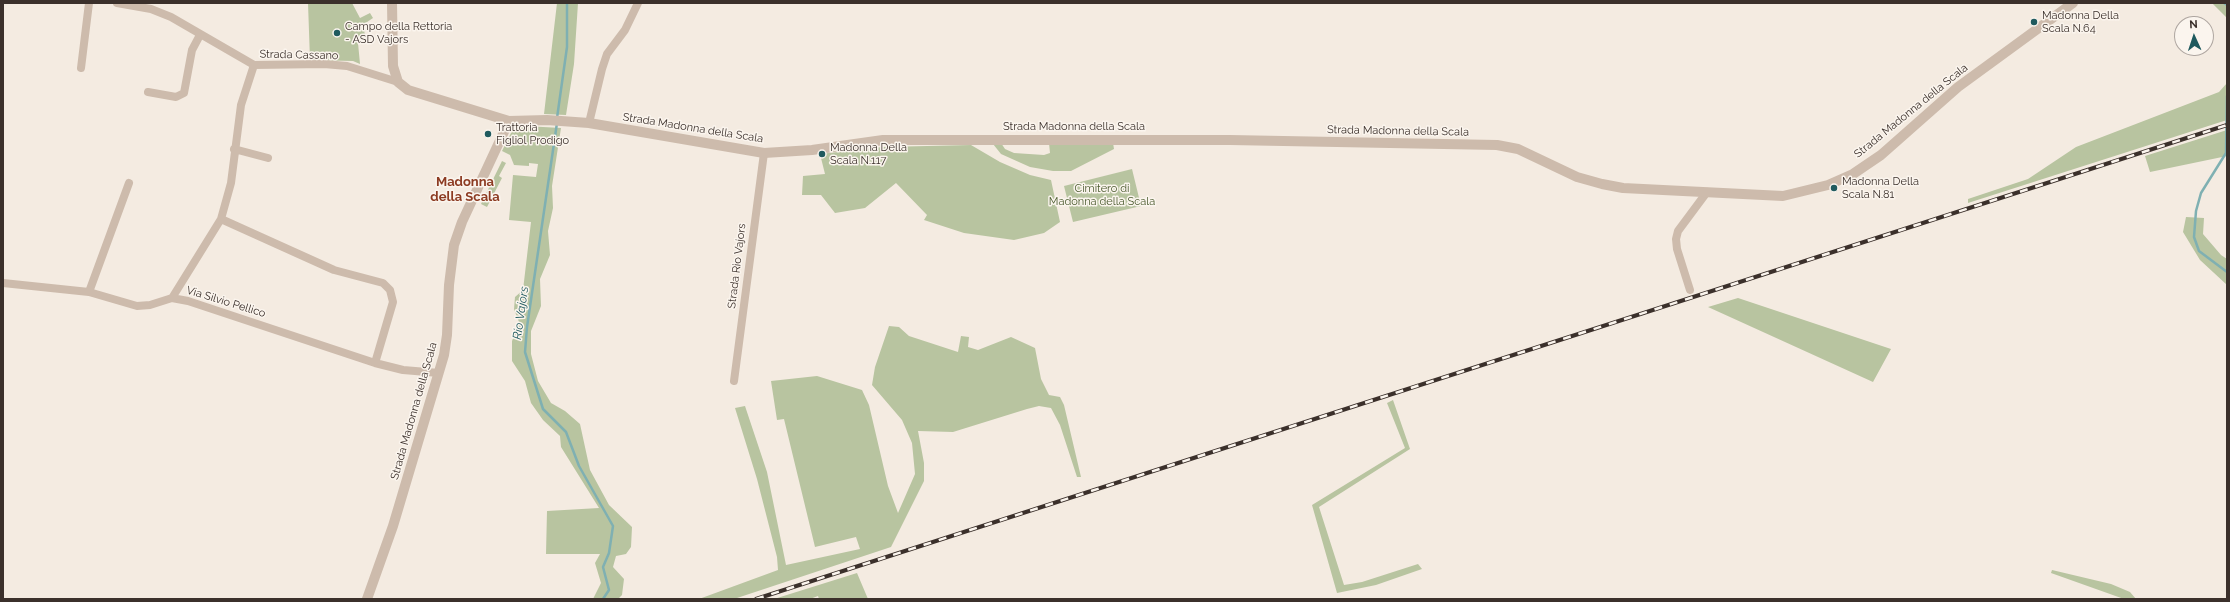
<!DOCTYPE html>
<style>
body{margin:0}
#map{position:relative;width:2230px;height:602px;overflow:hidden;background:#f4ebe1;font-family:Raleway,sans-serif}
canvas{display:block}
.frame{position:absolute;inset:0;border:4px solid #3b302b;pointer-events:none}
.north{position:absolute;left:2174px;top:16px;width:40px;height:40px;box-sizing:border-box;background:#fbf5ee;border:1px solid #aea6a0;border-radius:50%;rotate:357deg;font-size:11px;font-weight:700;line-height:16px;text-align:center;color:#3b302b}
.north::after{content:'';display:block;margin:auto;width:14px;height:18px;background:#1f5a5e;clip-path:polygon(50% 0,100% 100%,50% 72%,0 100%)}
</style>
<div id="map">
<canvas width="2230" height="602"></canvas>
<div class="frame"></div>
<div class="north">N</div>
</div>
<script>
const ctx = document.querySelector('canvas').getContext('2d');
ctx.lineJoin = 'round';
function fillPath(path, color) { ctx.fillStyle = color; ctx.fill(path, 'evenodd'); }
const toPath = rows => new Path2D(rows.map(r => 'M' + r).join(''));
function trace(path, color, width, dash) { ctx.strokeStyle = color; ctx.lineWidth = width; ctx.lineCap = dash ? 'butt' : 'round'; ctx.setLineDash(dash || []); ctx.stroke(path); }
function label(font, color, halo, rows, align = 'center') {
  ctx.font = font + ' Raleway,sans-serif'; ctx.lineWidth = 3; ctx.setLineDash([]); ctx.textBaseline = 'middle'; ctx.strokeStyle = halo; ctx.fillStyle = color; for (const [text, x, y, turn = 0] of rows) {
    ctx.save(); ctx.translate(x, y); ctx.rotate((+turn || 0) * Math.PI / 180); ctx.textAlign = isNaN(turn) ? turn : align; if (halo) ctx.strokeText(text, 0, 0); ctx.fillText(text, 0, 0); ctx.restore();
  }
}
fillPath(toPath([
 [308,3,352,3,360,18,370,13,373,18,364,24,365,42,358,43,360,64,353,61,310,60],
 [557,3,578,3,574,64,566,115,544,114],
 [2212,3,2227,3,2227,17,2226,17],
 [2227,83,2227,120,1968,203,1968,199,2028,179,2076,147,2219,92],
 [525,126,561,128,552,186,553,208,548,231,550,255,540,279,541,306,531,331,531,354,538,381,551,403,565,411,580,424,590,470,609,505,632,527,631,547,626,554,616,556,613,567,624,579,622,595,618,599,593,599,601,583,595,563,600,554,546,554,547,511,599,508,561,447,560,436,543,420,531,403,525,381,512,361,512,341,519,322,514,309,515,297,523,290,531,222,509,220,513,175,536,177,538,164,529,163,529,166,514,165,510,155,502,151,512,131],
 [2227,130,2227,156,2150,172,2145,156],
 [1001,143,1005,149,1014,153,1044,155,1050,153,1049,143,1113,143,1114,149,1071,171,1053,171,1030,167,1001,154,993,144],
 [971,145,1000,162,1030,175,1051,180,1060,222,1044,233,1014,240,964,233,924,220,927,215,896,183,865,208,835,213,821,195,802,195,803,176,825,174,820,154,883,147],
 [502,161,506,163,499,176,502,178,487,207,481,204],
 [1132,169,1141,206,1073,222,1064,186],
 [2186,217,2204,218,2203,234,2221,255,2227,259,2227,285,2200,260,2183,232],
 [1738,298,1891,349,1873,382,1708,307],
 [889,326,899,327,909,336,958,352,961,336,969,337,968,347,978,350,1011,337,1035,348,1041,379,1049,395,1060,397,1064,405,1081,477,1077,477,1060,425,1051,408,1039,406,1027,409,953,432,918,431,924,463,924,481,891,547,734,599,699,599,778,570,777,557,757,479,735,408,745,406,767,472,786,565,860,549,856,537,815,547,784,419,777,420,771,381,817,376,862,390,869,405,888,486,898,513,915,474,912,443,902,420,872,385,875,367],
 [1393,400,1410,449,1319,507,1344,585,1362,582,1418,564,1422,569,1376,585,1337,593,1312,505,1405,448,1387,403],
 [2052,570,2111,584,2130,592,2136,599,2124,599,2051,573],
 [857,573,868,599,819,599,818,596,810,599,774,599]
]), '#b8c4a0');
trace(toPath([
 [2224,3,2227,5],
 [2227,96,2226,153,2201,193,2196,211,2194,237,2199,251,2227,272],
 [557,118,567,47,567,3],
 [557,123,527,327,525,352,543,409,566,432,579,466,613,526,609,553,603,567,609,590,603,599]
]), '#7fb0b2', 2.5);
trace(toPath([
 [117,3,151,9,171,17,254,65,324,64,347,66,398,82],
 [81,68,89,3],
 [148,92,176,97,184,93,192,50,200,35],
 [589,123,602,69,607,54,625,30,638,3],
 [234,149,268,158],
 [221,219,334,270,383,283,390,290,393,302,375,363],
 [3,283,89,292,137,306,150,305,172,298,188,301,375,363,403,370,439,373],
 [1690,290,1677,249,1676,239,1678,231,1707,192],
 [89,292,129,183],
 [172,298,221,219,231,183,241,105,254,65],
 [734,381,764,153]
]), '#cdbbac', 8);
trace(toPath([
 [392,3,393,66,398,82,408,90,509,121,547,120,589,123,764,153,812,150,883,140,1230,140,1497,145,1518,149,1577,177,1602,184,1623,188,1783,196,1828,185,1853,174,1881,155,1958,87,2073,3],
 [367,599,393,526,444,355,447,335,449,285,454,245,462,222,509,121]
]), '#cdbbac', 10);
const rail = toPath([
 [756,599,2227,125]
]);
trace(rail, '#3b302b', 4);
trace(rail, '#fbf5ee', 2.5, [8]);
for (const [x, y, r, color] of [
 [2034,22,4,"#1f5a5e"],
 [337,33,4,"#1f5a5e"],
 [488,134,4,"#1f5a5e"],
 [822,154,4,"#1f5a5e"],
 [1834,188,4,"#1f5a5e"]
]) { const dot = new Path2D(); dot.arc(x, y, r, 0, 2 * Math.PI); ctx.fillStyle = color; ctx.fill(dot); trace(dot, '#fbf5ee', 1.5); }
label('11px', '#3b302b', '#fbf5ee', [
 ["Madonna Della",2042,16],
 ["Scala N.64",2042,29],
 ["Campo della Rettoria",345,27],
 ["- ASD Vajors",345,40],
 ["Trattoria",496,128],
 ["Figliol Prodigo",496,141],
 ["Madonna Della",830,148],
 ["Scala N.117",830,161],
 ["Madonna Della",1842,182],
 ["Scala N.81",1842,195]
], 'left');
label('11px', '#3b302b', '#fbf5ee', [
 ["Strada Cassano",299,55,1],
 ["Strada Madonna della Scala",1911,111,-39],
 ["Strada Madonna della Scala",1074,127],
 ["Strada Madonna della Scala",693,128,9],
 ["Strada Madonna della Scala",1398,131,1],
 ["Strada Rio Vajors",737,266,-83],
 ["Via Silvio Pellico",226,302,17],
 ["Strada Madonna della Scala",414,411,-74]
]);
label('11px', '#4a5a2e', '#fbf5ee', [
 ["Cimitero di",1102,189],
 ["Madonna della Scala",1102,202]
]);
label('italic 12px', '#1f5a5e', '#fbf5ee', [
 ["Rio Vajors",521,313,-82]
]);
label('bold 13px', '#8c3b22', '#fbf5ee', [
 ["Madonna",465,182],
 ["della Scala",465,197]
]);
</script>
